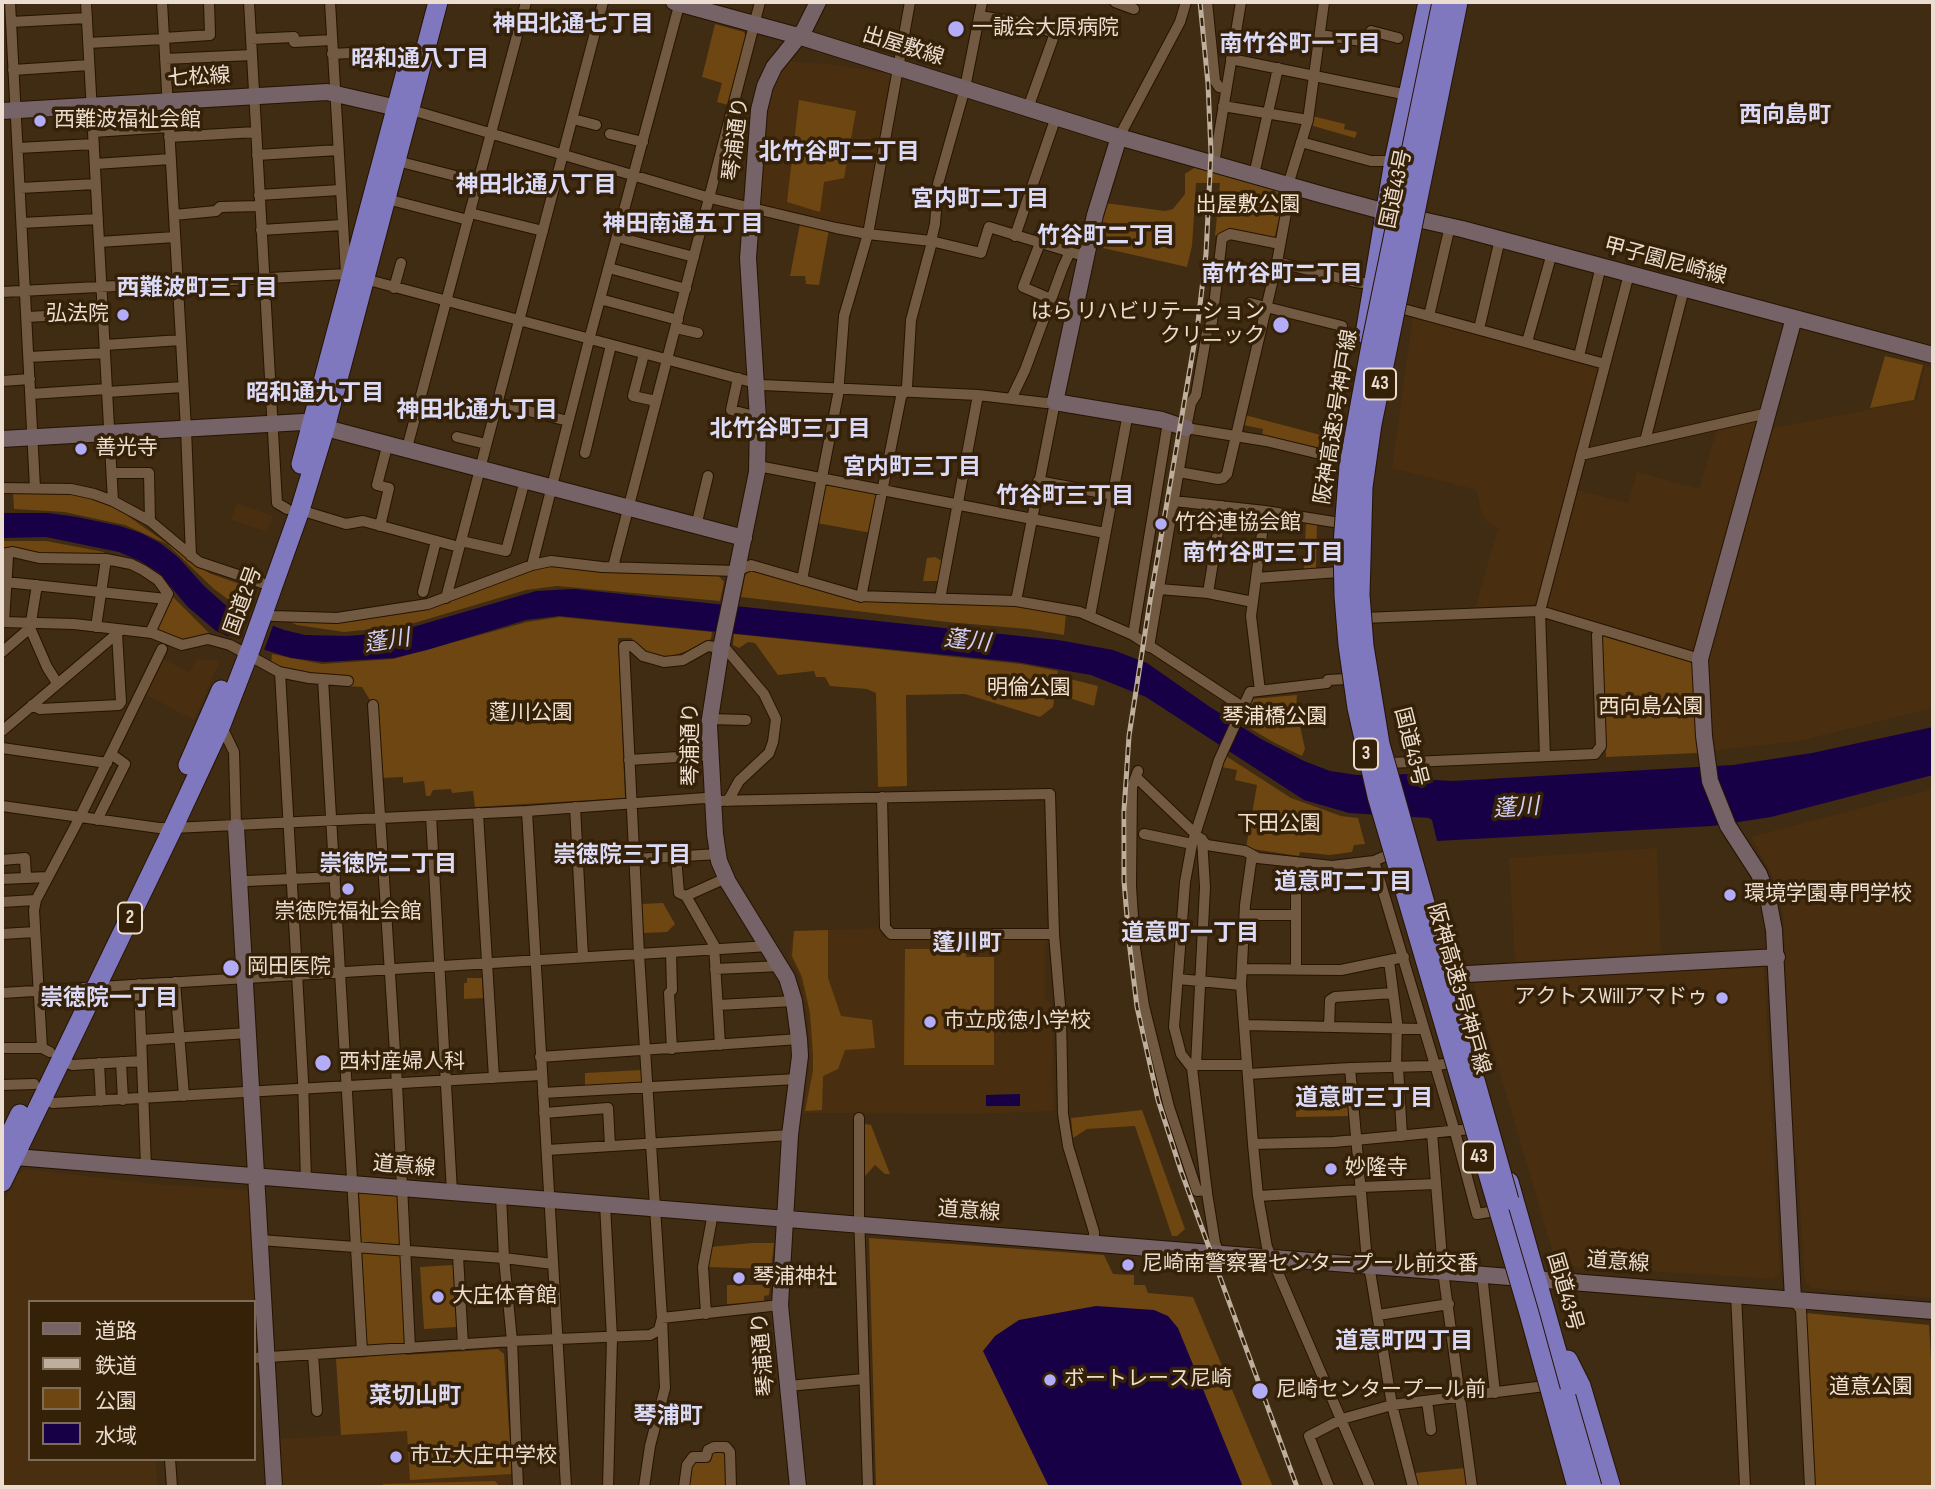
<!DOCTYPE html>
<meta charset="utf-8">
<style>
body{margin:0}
#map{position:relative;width:1935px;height:1489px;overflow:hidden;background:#402b13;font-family:"Sofia Sans Condensed","Noto Sans JP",sans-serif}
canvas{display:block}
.frame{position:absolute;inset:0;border:4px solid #ebddcf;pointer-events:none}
.legend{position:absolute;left:28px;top:1300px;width:228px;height:161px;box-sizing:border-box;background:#352108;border:2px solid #7e6c58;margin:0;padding:9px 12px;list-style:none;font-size:21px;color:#ebddcf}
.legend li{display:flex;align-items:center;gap:14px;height:35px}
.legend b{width:35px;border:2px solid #7e6c58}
</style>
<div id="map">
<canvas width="1935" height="1489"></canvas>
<div class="frame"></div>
<ul class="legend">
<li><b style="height:9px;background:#756367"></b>道路</li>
<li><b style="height:9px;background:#beae9d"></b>鉄道</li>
<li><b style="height:19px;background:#6e4612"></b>公園</li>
<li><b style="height:19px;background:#180046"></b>水域</li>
</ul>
</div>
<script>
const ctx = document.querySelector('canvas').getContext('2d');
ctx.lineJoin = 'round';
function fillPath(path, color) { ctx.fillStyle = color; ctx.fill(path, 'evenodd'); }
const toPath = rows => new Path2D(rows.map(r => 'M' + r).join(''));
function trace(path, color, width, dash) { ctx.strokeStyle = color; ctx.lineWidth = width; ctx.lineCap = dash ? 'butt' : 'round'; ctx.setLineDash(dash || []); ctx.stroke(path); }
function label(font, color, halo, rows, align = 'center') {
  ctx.font = font + ' "Sofia Sans Condensed","Noto Sans JP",sans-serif'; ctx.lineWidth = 7; ctx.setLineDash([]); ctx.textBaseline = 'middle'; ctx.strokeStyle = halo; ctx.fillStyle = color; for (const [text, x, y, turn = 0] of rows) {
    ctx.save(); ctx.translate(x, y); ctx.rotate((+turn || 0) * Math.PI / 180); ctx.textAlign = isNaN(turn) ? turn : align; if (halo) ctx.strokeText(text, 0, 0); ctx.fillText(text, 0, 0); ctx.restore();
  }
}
fillPath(toPath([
 [785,61,838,65,891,74,864,228,839,225,760,204,767,113,772,91],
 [1413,315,1597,365,1599,370,1537,603,1534,605,1475,608,1498,528,1488,523,1482,514,1476,490,1392,468],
 [1925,366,1933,369,1933,708,1799,741,1712,751,1708,661,1770,429,1917,400],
 [1756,421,1759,426,1696,649,1691,653,1550,611,1546,605,1578,490,1628,503,1637,472,1699,489,1717,429],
 [237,503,273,516,267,532,231,520],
 [161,658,189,672,197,659,220,660,194,720,143,693],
 [1933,789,1933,1298,1812,1288,1805,1282,1797,1159,1794,1155,1783,913,1771,873,1751,837],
 [1657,848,1661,953,1515,962,1509,858],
 [881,928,881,937,1040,937,1045,941,1045,998,1052,1004,1054,1111,976,1114,803,1113,810,1056,807,1015,799,976,789,956,794,931],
 [1764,967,1780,1272,1773,1279,1567,1266,1554,1256,1474,985,1479,979],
 [26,1169,154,1184,249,1190,258,1342,254,1342,254,1302,30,1302,30,1459,156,1459,157,1487,2,1487,2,1207,18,1174],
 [510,1424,513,1487,283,1487,280,1439]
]), '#492f10');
fillPath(toPath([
 [715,24,744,32,746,37,728,105,717,102,722,83,702,77],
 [799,100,856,111,844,178,824,182,820,212,787,202],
 [1312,116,1345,124,1344,129,1357,132,1355,138,1310,125],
 [1207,167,1283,189,1285,194,1274,239,1222,234,1215,236,1220,183,1196,183,1192,246,1187,267,1094,246,1105,203,1165,211,1173,209,1185,194,1185,174,1194,168],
 [800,224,829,229,819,285,806,284,805,276,790,276],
 [1885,356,1923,365,1914,400,1870,408],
 [1245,415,1328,437,1325,449,1262,437,1263,429,1243,425],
 [827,485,876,494,871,533,817,523,825,486],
 [13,492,68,493,108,502,209,573,245,586,237,606,214,589,167,544,125,525,64,512,14,509],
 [1306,523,1317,524,1316,568,1304,569],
 [2,541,46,541,104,552,104,555,2,551],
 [935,557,942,561,938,581,923,581,927,558],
 [544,565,718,575,724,582,720,601,557,586,526,590,404,626,344,632,297,625,286,620,431,607],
 [750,569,856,600,1015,604,1066,613,1064,635,1028,629,947,622,741,597,745,576],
 [171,595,210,634,183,639,158,629,156,625],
 [560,617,712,632,711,639,687,651,666,658,647,652,631,638,618,638,625,798,475,807,473,791,452,793,451,789,433,790,430,796,426,796,424,781,403,783,403,777,382,778,373,705,362,687,330,685,271,665,272,654,322,664,393,659,527,622],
 [734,634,1021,664,1058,671,1053,707,1040,717,965,694,906,695,907,786,878,787,876,693,867,689,830,686,825,677,816,677,814,671,778,675,755,643,748,642,739,648,733,645],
 [1602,636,1690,662,1694,667,1698,753,1606,757],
 [1066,678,1098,686,1094,706,1063,696],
 [1297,695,1296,708,1305,749,1302,756,1275,743,1239,722,1251,699],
 [1226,756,1291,798,1341,816,1358,818,1365,844,1354,845,1352,852,1330,855,1300,852,1299,856,1246,848,1257,785,1235,780,1237,770,1222,767],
 [663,903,675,924,667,932,643,933,641,904],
 [828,930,828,978,841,1016,872,1020,875,1048,845,1050,838,1069,823,1076,822,1110,805,1111,813,1071,813,1055,810,1013,802,977,792,956,794,931],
 [905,949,966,949,966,957,994,957,994,1065,904,1065],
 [467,978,482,978,483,998,464,999,464,983,467,983],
 [642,1070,643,1083,585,1087,585,1073],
 [1350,1097,1352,1116,1296,1117,1296,1099],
 [1142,1110,1185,1229,1177,1236,1172,1236,1135,1126,1087,1129,1073,1138,1071,1118],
 [865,1124,871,1125,890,1174,885,1174,875,1165,865,1176],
 [359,1191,397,1194,406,1355,498,1349,504,1354,512,1474,410,1480,407,1431,341,1435,336,1359,367,1357],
 [869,1238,1104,1255,1113,1274,1134,1275,1134,1285,1145,1285,1148,1293,1193,1297,1273,1487,876,1487],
 [752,1243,774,1243,771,1269,707,1267,710,1247],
 [453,1265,457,1327,424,1329,420,1267],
 [727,1285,770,1285,769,1295,764,1296,764,1302,727,1304],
 [1806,1313,1929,1325,1933,1395,1933,1485,1813,1487],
 [723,1449,727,1453,728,1487,686,1487,689,1465,709,1452],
 [1465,1468,1468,1487,1418,1487,1415,1473],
 [495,1481,500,1487,383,1487,383,1484]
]), '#6e4612');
fillPath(toPath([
 [2,513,48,513,77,517,120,526,141,533,160,543,178,557,204,586,230,609,284,630,305,635,347,636,383,633,413,627,536,591,574,589,1058,640,1113,650,1147,663,1210,707,1261,739,1304,761,1330,771,1357,775,1417,774,1434,780,1453,781,1733,765,1812,753,1933,727,1933,775,1771,817,1712,826,1437,841,1432,820,1429,818,1349,813,1304,800,1146,697,1091,675,1017,662,559,616,526,620,427,650,394,658,324,662,291,658,246,644,216,631,188,607,159,573,140,561,119,552,46,537,2,538],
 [1020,1094,1020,1106,986,1106,986,1095],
 [1096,1306,1154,1310,1168,1316,1178,1328,1243,1487,1049,1487,983,1351,995,1336,1019,1320]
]), '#180046');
fillPath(toPath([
 [239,610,274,623,263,653,227,641]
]), '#402b13');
const street = toPath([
 [10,2,35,488],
 [86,2,113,501],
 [162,2,186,429,191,556],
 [249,2,277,503,287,509],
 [330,2,346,274],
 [1115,2,1134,9],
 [1207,2,1215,81,1219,87,1226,89],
 [979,16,1019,22,1055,33,1028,108],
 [11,22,87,18],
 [1320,35,1368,42,1371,31,1398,38],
 [164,38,210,35,209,2],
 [251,39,294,37,294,42,332,40],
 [88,43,164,39],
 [332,54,370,52,409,62],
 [165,59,252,55],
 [1231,59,1408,95],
 [13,70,89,65],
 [1223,106,1308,120],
 [408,109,710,198,836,228,868,234,931,241,981,253,989,227,1087,257],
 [573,119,596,125],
 [93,132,169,127],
 [610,134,643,142],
 [169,137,256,132],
 [1119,137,1180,22,1186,2],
 [1301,142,1371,161,1394,161],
 [18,148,94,144],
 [257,155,338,150],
 [397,161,479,182],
 [95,164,171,159],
 [1214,164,1241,2],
 [1254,175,1278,68],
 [1288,185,1308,120,1324,2],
 [20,188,96,184],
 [259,195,340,190],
 [387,199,468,220],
 [470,213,543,231],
 [174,215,216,211,220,207,260,206],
 [22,223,98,219],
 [261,230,342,225],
 [1015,236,1056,117],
 [617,237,694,257],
 [931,241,935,224,938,184,965,88,982,2],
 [99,242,175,237],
 [1040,243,1023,287,1051,299],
 [1277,262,1355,282,1372,284],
 [609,268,686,289],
 [394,288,401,263],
 [2,292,346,274,763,385,978,395,1046,403,1055,402,1016,601],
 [600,299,678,320],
 [1250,303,1342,326],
 [1396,307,1605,364],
 [1429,316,1450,226],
 [27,317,103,313],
 [676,328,698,333],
 [1479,329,1500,239],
 [1527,342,1552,253],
 [105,345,181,340],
 [644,354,633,396,656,401],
 [1579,356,1601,266],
 [29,357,105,353],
 [738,378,731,410,758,417],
 [2,381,30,379],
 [107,392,183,387],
 [31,394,107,389],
 [1011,399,1025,370,1063,267,1070,252],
 [497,403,568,421],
 [1186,428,1266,441,1345,460],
 [457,437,486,444],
 [1645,441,1684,289],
 [407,448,526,2],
 [585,453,611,345],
 [1581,455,1768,413],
 [758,466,1105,533],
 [1179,472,1218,479,1223,478,1227,474,1277,262,1291,186],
 [113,473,149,473,150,521],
 [1038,481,1113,495],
 [2,488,71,489,94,494,113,501,150,521,199,562,262,583],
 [1174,501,1265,511],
 [300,510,346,524,363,521,459,547],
 [380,526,389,488,377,485,388,443],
 [696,526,708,476],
 [461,541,506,551,525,480],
 [2,554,13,552,39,558,106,559,131,564,143,570,158,580,168,594,150,633],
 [532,565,589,340,680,2],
 [613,567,760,2],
 [1256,578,1339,572],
 [802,580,838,395,844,316,868,234,910,2],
 [6,582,166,599],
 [1159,589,1208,593,1253,602],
 [423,592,436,541],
 [1208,593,1222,506],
 [861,597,901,397,907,387,911,320,932,242],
 [446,598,603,2],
 [940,599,978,395],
 [264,613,273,616,337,618,428,604,532,565,551,561,602,567,737,571,751,565,858,596,1016,601,1080,612,1133,635,1241,706],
 [1090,616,1128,413],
 [1363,618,1540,611,1629,274],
 [2,622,74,624,152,633,182,645,208,639,230,645,279,672,309,678,348,681],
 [4,622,8,557],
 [96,627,106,559],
 [30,628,47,667,57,683],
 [1133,635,1168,422],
 [1149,647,1186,428,1191,403,1196,395,1207,332,1212,322,1222,238,1230,234,1280,244],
 [2,652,30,628,37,585],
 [280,672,303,1080,306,1180],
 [323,679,362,1351],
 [1260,691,1251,616,1265,511,1340,523],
 [32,705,40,709,119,705,121,702,117,633],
 [373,705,397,1084,410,1348],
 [709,719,746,720],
 [221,725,234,752,236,827],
 [2,731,120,631],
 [2,748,107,763],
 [1545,756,1540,611,1700,659],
 [629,760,710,755],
 [1389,763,1595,754,1601,746,1597,635,1600,629],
 [1138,771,1132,787,1131,886,1135,948,1144,1006,1169,1107,1197,1191,1207,1190],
 [1136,777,1207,845,1245,851,1258,858,1332,866,1374,861,1390,854],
 [882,797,885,927,891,934,1054,934],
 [2,806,159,828,173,828,527,811,705,798,713,801,1050,794,1054,934,1061,1017,1063,1114,1068,1146,1094,1232,1094,1242],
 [575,807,583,957],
 [527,811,566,1487],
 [478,813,494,1078],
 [431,816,452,1192],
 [97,820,125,764,111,754],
 [1144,834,1192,844],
 [1252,855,1245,905,1241,985,1253,1144,1258,1196,1267,1247,1370,1487],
 [676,857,679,893,686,896,714,945,720,1045],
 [635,859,718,854],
 [2,860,25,858,26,877],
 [1374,861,1455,1132,1477,1214,1495,1211],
 [1296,862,1296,970],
 [2,879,48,877],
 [247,881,335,877],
 [686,896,726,878],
 [2,902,36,900],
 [1245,915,1295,915],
 [2,934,35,932],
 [671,952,672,990,669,993,672,1049],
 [1389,961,1397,1022,1396,1067],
 [715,969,782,966],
 [1242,969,1341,970,1404,957],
 [1178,979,1241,985],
 [175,982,184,1096],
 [139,984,146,1167],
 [2,993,769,946],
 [718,1005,794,1001],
 [1244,1025,1423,1029],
 [1329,1027,1330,1000,1335,997,1393,993],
 [141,1040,248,1033],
 [2,1048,42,1048],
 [50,1052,42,1048,34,910,36,900,80,817,162,649],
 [540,1057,799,1039],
 [59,1059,72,1065,142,1061],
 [121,1062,123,1100],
 [99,1063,101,1101],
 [1196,1065,1205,887,1202,839],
 [1398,1067,1402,1136],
 [1192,1068,1196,1065,1247,1065],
 [1350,1068,1367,1261,1371,1277,1392,1405,1413,1487],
 [1248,1074,1350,1068,1429,1066,1452,1063],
 [2,1085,34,1084],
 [543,1093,797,1079],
 [41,1097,53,1103,541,1075],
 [544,1113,608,1108,610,1146],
 [859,1118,859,1214,868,1487],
 [1432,1133,1443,1271,1472,1487],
 [1253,1144,1334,1142,1471,1129],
 [547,1150,790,1135],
 [1361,1187,1436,1184],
 [1258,1196,1361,1190],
 [605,1204,612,1338,608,1487],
 [260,1240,504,1258,501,1196],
 [1219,1253,1215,1243,1207,1193,1192,1068,1181,1054,1174,1027,1185,882,1192,844,1219,760,1250,692,1327,683,1328,680,1347,679],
 [458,1256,463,1345],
 [1483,1283,1495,1393],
 [1736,1294,1745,1487],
 [1793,1299,1801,1310,1810,1487],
 [706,1314,703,1267,713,1213],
 [1378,1315,1449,1304],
 [313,1354,317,1411],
 [254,1358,512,1341,650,1335,659,1330,662,1318,639,954,624,646,632,646,643,656,664,662,683,660,708,646,726,649,764,694,776,719,773,742,769,753,739,781,728,801],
 [788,1386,864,1379],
 [1427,1401,1431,1430],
 [170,1459,172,1487],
 [518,1487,512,1341,504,1258,553,1264],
 [644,1487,650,1446,665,1388,662,1318,780,1305],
 [684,1487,687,1465,693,1457,706,1457,708,1450,714,1447,726,1447,730,1452,731,1487],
 [1329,1487,1309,1436,1342,1419,1392,1405,1545,1386]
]);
const secondary = toPath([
 [674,2,798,36,1119,137,1323,195,1386,212,1462,229,1933,355],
 [2,111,327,92,397,108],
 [1119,137,1095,215,1055,402,1162,420,1186,428],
 [2,439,303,422,744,538],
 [236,827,274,1487],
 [1449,975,1777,957],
 [3,1156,1933,1311],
 [1793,1299,1774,930,1768,898,1759,874,1728,826,1710,781,1704,736,1700,659,1794,318],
 [798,1487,780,1305,790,1135,800,1056,799,1039,794,1001,787,978,728,882,719,861,715,834,709,725,721,648,757,472,758,419,748,258,759,110,765,86,774,67,804,30,818,2]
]);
const highway = toPath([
 [1365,334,1394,161,1428,2],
 [301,464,411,53],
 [188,765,221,690],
 [2,1151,20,1114],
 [2,1182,173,828,221,725,250,650,300,510,325,428,438,2],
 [1509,1182,1574,1412],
 [1568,1360,1581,1386,1611,1487]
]);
trace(street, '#261300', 12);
trace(secondary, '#261300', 18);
trace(highway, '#261300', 21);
trace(street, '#715a41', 10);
trace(secondary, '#756367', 16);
trace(highway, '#7f78bf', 19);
const rail = toPath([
 [1200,2,1208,84,1211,153,1206,254,1198,322,1150,601,1129,736,1124,811,1124,881,1129,941,1137,1007,1158,1100,1181,1171,1297,1487]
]);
trace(rail, '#beae9d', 5);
trace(rail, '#352108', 2.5, [8]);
const highwayBridge = toPath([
 [1442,2,1371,345,1349,465,1343,544,1344,596,1348,645,1357,708,1377,796,1529,1313,1577,1487],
 [1458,2,1372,424,1363,487,1360,595,1364,646,1380,744,1509,1200],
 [1566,1397,1592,1487]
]);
trace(highwayBridge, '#261300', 21, []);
trace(highwayBridge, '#7f78bf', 19);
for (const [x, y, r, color] of [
 [956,29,9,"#b3adf9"],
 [40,121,7,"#b3adf9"],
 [123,315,7,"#b3adf9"],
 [1281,325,9,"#b3adf9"],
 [81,449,7,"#b3adf9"],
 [1161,524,7,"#b3adf9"],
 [348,889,7,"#b3adf9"],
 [1730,895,7,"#b3adf9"],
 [231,968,9,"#b3adf9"],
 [1722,998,7,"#b3adf9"],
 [930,1022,7,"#b3adf9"],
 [323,1063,9,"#b3adf9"],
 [1331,1169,7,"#b3adf9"],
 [1128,1265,7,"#b3adf9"],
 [739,1278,7,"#b3adf9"],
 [438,1297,7,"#b3adf9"],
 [1050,1380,7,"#b3adf9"],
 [1260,1391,9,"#b3adf9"],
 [396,1457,7,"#b3adf9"]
]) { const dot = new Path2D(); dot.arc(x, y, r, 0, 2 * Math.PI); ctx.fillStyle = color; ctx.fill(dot); trace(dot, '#352108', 2.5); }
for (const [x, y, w] of [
 [1380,384,32],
 [1366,754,24],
 [130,918,24],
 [1479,1157,32]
]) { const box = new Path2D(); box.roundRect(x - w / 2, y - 15.5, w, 31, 5); ctx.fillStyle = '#352108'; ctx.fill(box); trace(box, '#ebddcf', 2); }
label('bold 19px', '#ebddcf', null, [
 ["43",1380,384],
 ["3",1366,754],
 ["2",130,918],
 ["43",1479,1157]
]);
label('21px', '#ebddcf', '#352108', [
 ["一誠会大原病院",972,29],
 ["西難波福祉会館",54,121],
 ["はら リハビリテーション",1265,313,"right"],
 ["クリニック",1265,337,"right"],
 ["弘法院",109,315,"right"],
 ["善光寺",95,449],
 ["竹谷連協会館",1175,524],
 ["環境学園専門学校",1744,895],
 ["崇徳院福祉会館",348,913,"center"],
 ["岡田医院",247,968],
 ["アクトスWillアマドゥ",1708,998,"right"],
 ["市立成徳小学校",944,1022],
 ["西村産婦人科",339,1063],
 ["妙隆寺",1345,1169],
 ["尼崎南警察署センタープール前交番",1142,1265],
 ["琴浦神社",753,1278],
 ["大庄体育館",452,1297],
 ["ボートレース尼崎",1064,1380],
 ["尼崎センタープール前",1276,1391],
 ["市立大庄中学校",410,1457]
], 'left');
label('21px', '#ebddcf', '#352108', [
 ["出屋敷線",903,47,17],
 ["七松線",199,78,-3],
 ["琴浦通り",737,139,-83],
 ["国道43号",1397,189,-78],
 ["甲子園尼崎線",1665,262,15],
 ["阪神高速3号神戸線",1337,417,-81],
 ["国道2号",244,601,-70],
 ["琴浦通り",692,744,-90],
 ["国道43号",1410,747,76],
 ["阪神高速3号神戸線",1458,989,74],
 ["道意線",404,1167,5],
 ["道意線",969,1212,4],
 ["道意線",1618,1263,4],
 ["国道43号",1564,1292,74],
 ["琴浦通り",764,1354,-95]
]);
label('21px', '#f2e1d0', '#352108', [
 ["出屋敷公園",1248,206],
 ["明倫公園",1029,689],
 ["西向島公園",1651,708],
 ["蓬川公園",531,714],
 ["琴浦橋公園",1275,718],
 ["下田公園",1279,825],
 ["道意公園",1871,1388]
]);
label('bold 23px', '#dbdaf7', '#352108', [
 ["神田北通七丁目",573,25],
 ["南竹谷町一丁目",1300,45],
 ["昭和通八丁目",420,60],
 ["西向島町",1785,116],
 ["北竹谷町二丁目",839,153],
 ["神田北通八丁目",536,186],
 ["宮内町二丁目",980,200],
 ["神田南通五丁目",683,225],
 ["竹谷町二丁目",1106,237],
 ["南竹谷町二丁目",1282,275],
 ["西難波町三丁目",197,289],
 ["昭和通九丁目",315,394],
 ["神田北通九丁目",477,411],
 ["北竹谷町三丁目",790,430],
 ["宮内町三丁目",912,468],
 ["竹谷町三丁目",1065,497],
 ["南竹谷町三丁目",1263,554],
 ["崇徳院三丁目",622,856],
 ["崇徳院二丁目",388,865],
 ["道意町二丁目",1343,883],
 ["道意町一丁目",1190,934],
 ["蓬川町",967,944],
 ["崇徳院一丁目",109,999],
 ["道意町三丁目",1364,1099],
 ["道意町四丁目",1404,1342],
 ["菜切山町",415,1397],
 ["琴浦町",668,1417]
]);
label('italic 23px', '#d1cffa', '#352108', [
 ["蓬川",387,642,-9],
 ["蓬川",967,642,6],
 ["蓬川",1516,809,-4]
]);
</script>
